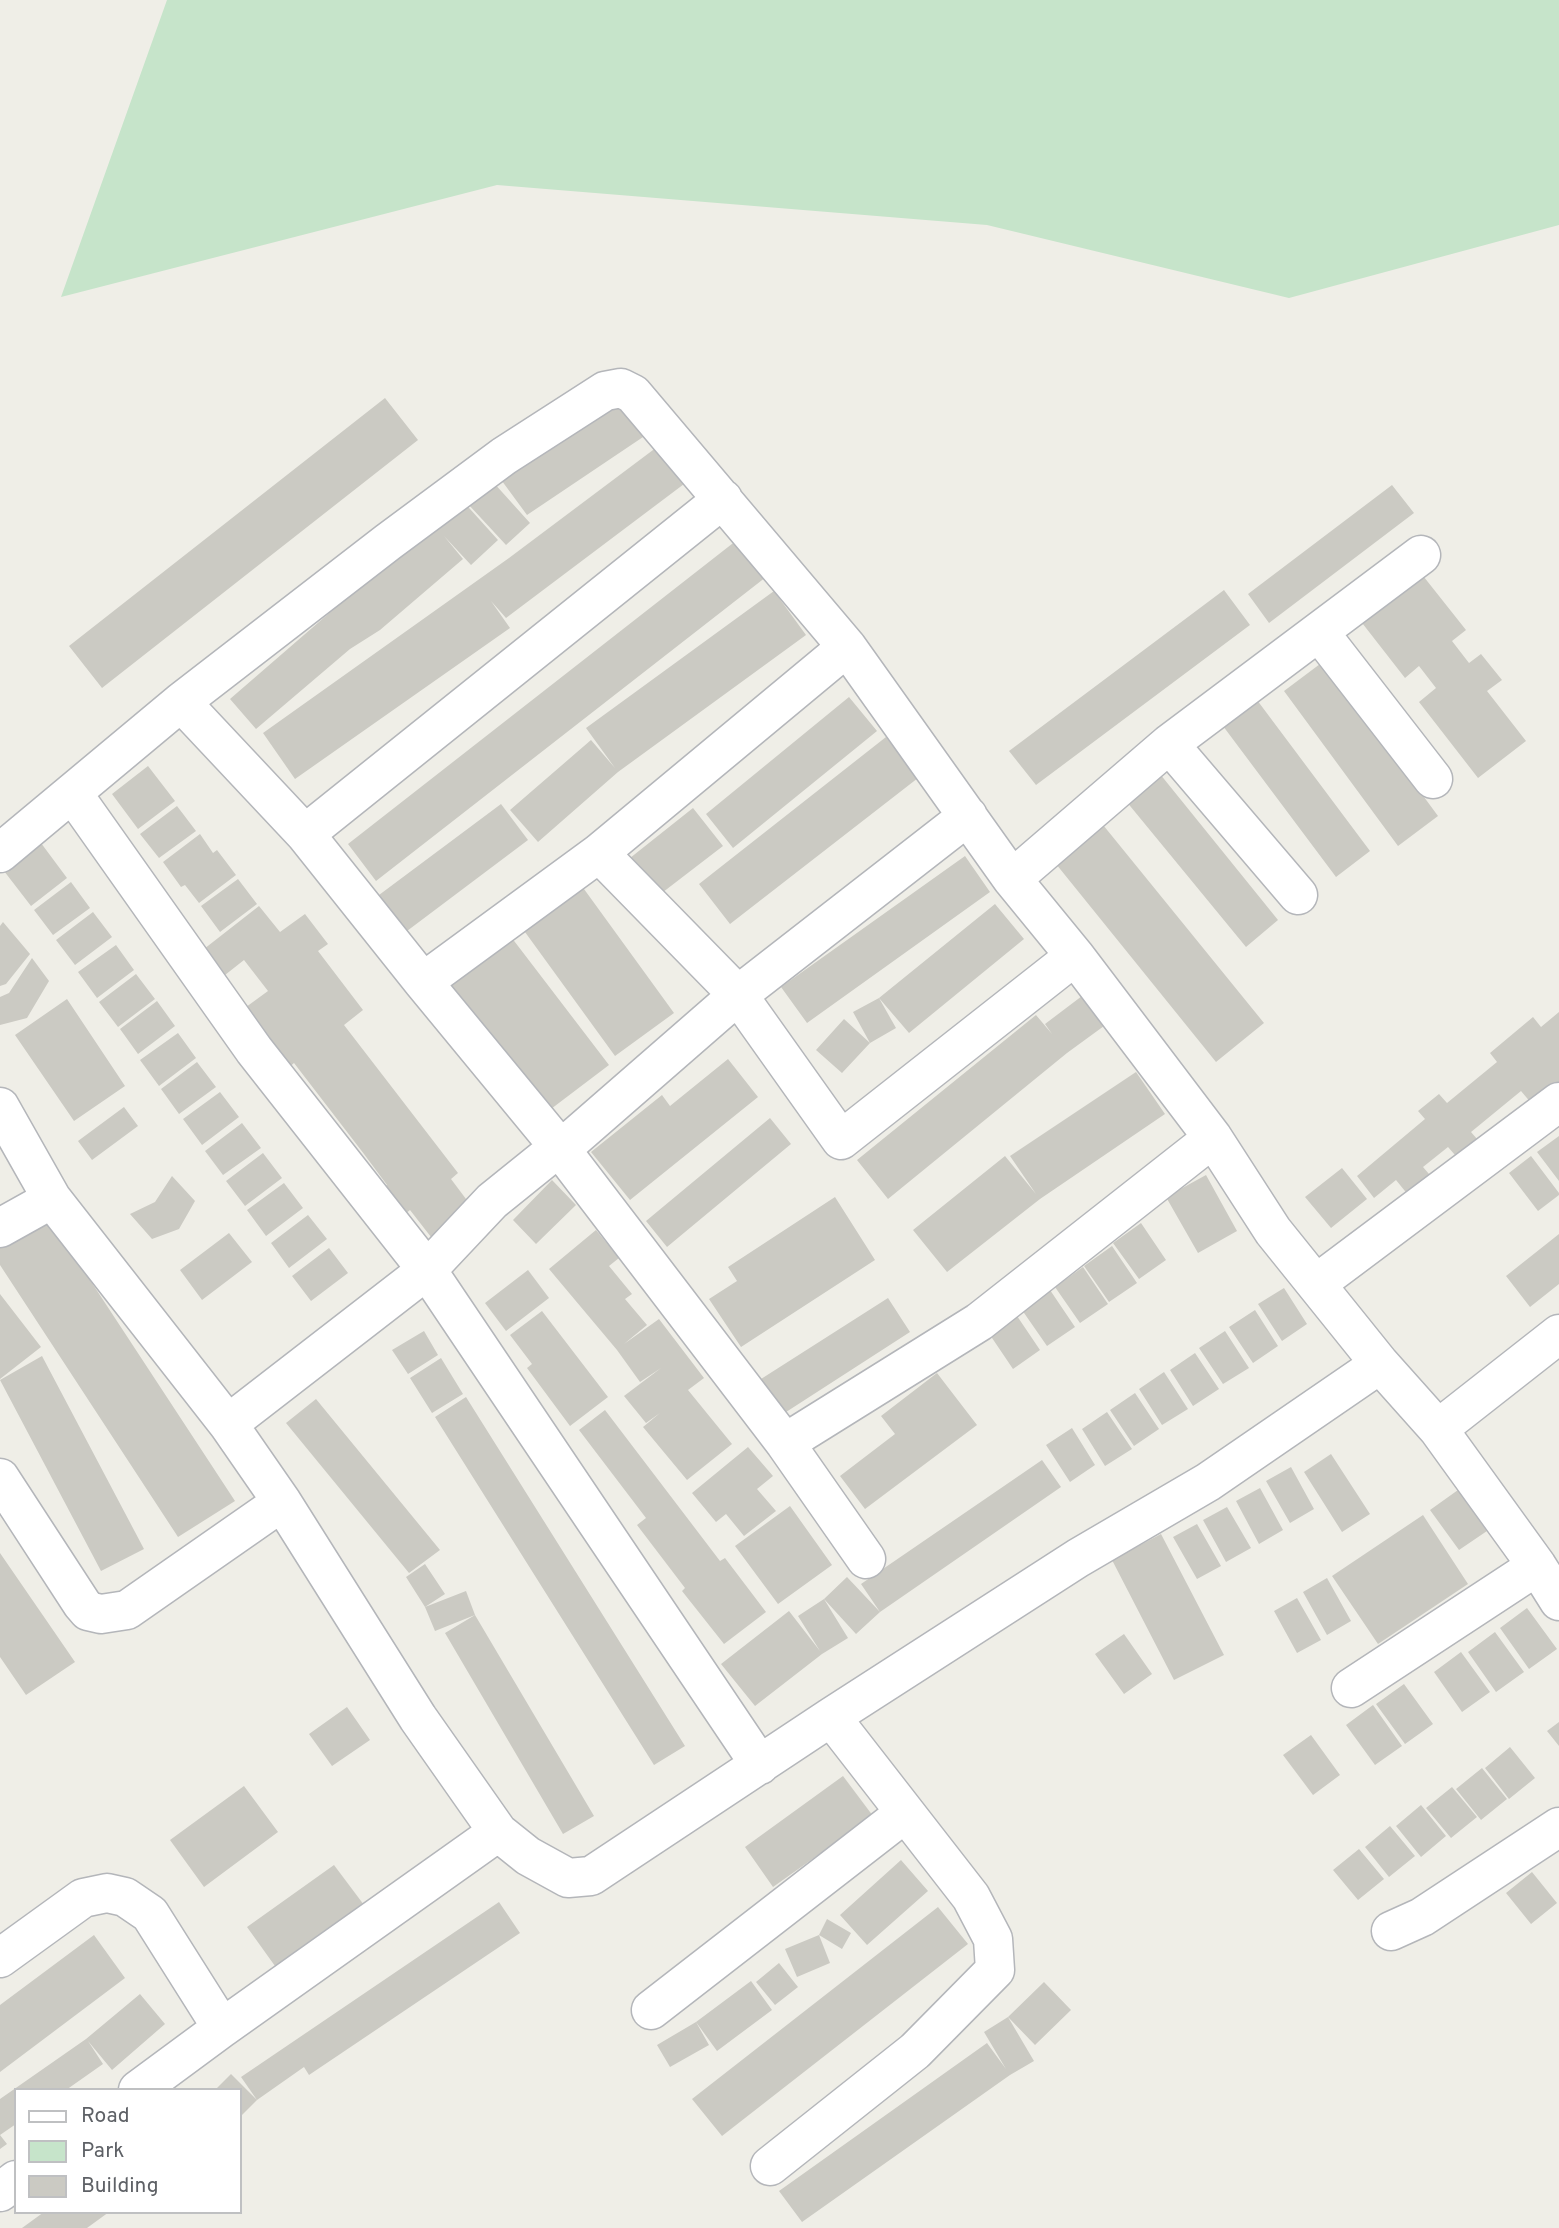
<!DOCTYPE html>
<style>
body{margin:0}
#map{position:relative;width:1559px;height:2228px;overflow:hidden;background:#efeee7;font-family:Overpass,sans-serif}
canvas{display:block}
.legend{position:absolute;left:14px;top:2088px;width:228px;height:126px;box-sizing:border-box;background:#fff;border:2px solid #bfc0c2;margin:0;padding:9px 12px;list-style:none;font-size:21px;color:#5e6166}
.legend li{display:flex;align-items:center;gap:14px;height:35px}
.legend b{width:35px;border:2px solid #bfc0c2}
</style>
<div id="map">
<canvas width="1559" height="2228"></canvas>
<ul class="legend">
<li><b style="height:9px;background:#fff"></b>Road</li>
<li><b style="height:19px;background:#c6e4ca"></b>Park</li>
<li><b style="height:19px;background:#cbcac3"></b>Building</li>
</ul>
</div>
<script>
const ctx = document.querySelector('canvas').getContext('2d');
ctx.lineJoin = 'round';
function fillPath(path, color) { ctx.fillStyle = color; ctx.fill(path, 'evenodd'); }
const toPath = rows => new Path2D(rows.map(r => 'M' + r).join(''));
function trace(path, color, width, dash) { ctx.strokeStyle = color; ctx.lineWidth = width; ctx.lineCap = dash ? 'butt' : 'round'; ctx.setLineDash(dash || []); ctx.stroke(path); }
fillPath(toPath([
 [167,0,1559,0,1559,225,1289,298,987,225,497,185,61,297]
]), '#c6e4ca');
fillPath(toPath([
 [625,396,649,433,527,515,502,481],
 [385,398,418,440,102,688,69,646],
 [665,441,692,478,506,618,491,601,510,628,295,779,263,733,509,558],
 [493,482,530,523,506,545,468,504],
 [1392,485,1414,513,1269,623,1248,594],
 [461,499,498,540,471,565,444,536,463,559,380,630,350,649,256,729,230,699],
 [737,540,766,577,376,881,348,844],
 [1420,572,1466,630,1452,641,1469,663,1481,654,1502,680,1487,691,1526,741,1478,778,1419,702,1436,688,1419,666,1405,678,1359,619],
 [1224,590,1250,625,1036,785,1009,751],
 [774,591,806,635,618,772,538,842,510,810,591,740,615,768,586,728],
 [1324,661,1438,816,1398,846,1284,691],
 [849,697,877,731,733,848,706,814],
 [1257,700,1370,851,1336,877,1223,726],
 [886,737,918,778,730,924,699,884],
 [148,766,175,801,138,829,112,794],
 [1160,774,1278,920,1246,947,1126,801],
 [501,804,528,840,407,931,379,895],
 [177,806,196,831,159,858,140,834],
 [693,808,723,846,654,899,625,862],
 [1099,820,1264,1023,1216,1062,1052,859],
 [200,834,213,853,217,850,236,875,199,903,185,885,181,887,163,862],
 [41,843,67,878,31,906,4,871],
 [965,856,990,892,807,1023,781,987],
 [576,878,674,1013,615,1056,517,921],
 [238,879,257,904,220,932,201,906],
 [71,882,90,908,53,935,34,910],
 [995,904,1024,939,909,1033,879,998],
 [259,906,280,932,305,914,328,944,318,951,363,1010,344,1025,458,1173,451,1179,472,1207,431,1237,410,1210,400,1218,380,1191,387,1185,364,1154,294,1063,287,1069,242,1010,268,991,244,960,225,975,204,949],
 [93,912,112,937,75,965,56,940],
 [3,922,30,954,6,984,0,986,0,926],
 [505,929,609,1065,547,1112,443,977],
 [116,945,134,970,97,998,78,972],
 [32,958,49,981,27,1018,0,1025,0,997,9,993],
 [136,974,155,999,118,1027,99,1002],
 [1082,996,1104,1026,1067,1053,888,1199,857,1160,1036,1015,1052,1034,1045,1024],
 [879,998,896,1028,870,1043,853,1012],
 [67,999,125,1086,74,1121,15,1035],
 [157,1001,175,1026,138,1054,120,1029],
 [1559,1012,1559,1092,1537,1110,1521,1091,1471,1132,1483,1146,1462,1163,1448,1147,1423,1167,1435,1181,1413,1201,1396,1180,1374,1198,1357,1176,1425,1119,1418,1111,1439,1094,1447,1103,1497,1062,1490,1053,1533,1017,1541,1027],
 [844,1019,870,1043,842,1073,816,1050],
 [178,1033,196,1058,159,1086,140,1060],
 [728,1059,758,1097,630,1200,591,1152,662,1095,670,1106],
 [197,1062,216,1087,179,1114,161,1089],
 [1136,1072,1165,1114,1040,1199,947,1272,913,1230,1005,1156,1036,1194,1010,1156],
 [220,1092,239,1117,202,1145,183,1119],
 [124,1107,138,1126,92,1160,78,1141],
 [770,1118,791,1144,667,1247,646,1221],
 [242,1123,261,1148,223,1175,205,1151],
 [1559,1136,1559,1181,1537,1152],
 [263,1153,282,1178,245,1206,226,1181],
 [1531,1156,1559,1193,1559,1195,1538,1211,1509,1173],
 [1342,1168,1367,1199,1331,1228,1305,1197],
 [1206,1175,1237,1231,1198,1253,1166,1197],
 [172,1176,195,1201,179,1229,152,1239,130,1214,155,1202],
 [552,1180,576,1205,536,1244,513,1220],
 [284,1183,303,1208,266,1236,247,1210],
 [835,1197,875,1260,741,1347,709,1299,737,1281,728,1267],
 [308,1215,327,1239,289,1268,271,1243],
 [48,1216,235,1501,178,1537,0,1265,0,1247],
 [1141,1223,1166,1260,1139,1279,1113,1243],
 [596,1230,619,1258,609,1266,632,1294,625,1299,647,1325,624,1344,659,1319,704,1378,688,1390,732,1444,687,1480,643,1427,660,1413,646,1423,624,1396,661,1368,640,1382,617,1350,549,1269],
 [229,1233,252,1262,202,1300,180,1270],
 [1559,1234,1559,1284,1530,1307,1506,1276],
 [1112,1246,1137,1283,1109,1302,1084,1266],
 [329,1248,348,1273,311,1301,292,1276],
 [1083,1267,1108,1304,1080,1323,1055,1287],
 [528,1270,549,1298,506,1331,485,1303],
 [1284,1288,1307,1324,1282,1341,1258,1304],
 [1050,1290,1075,1327,1047,1346,1022,1310],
 [0,1294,41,1347,0,1379],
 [888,1298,910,1332,783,1414,761,1379],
 [1255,1310,1278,1346,1253,1363,1229,1327],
 [542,1311,608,1397,570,1426,527,1368,532,1364,510,1335],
 [1015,1313,1040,1350,1013,1369,988,1332],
 [424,1331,438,1355,408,1374,392,1350],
 [1225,1331,1249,1368,1223,1384,1199,1348],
 [1195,1353,1219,1389,1193,1406,1170,1370],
 [42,1356,144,1549,101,1571,0,1380],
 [441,1358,463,1394,432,1413,410,1378],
 [1164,1372,1188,1409,1162,1425,1139,1389],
 [937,1373,977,1425,865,1509,840,1476,895,1434,881,1416],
 [1135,1393,1159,1429,1134,1446,1110,1410],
 [466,1397,685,1746,654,1765,435,1417],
 [316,1399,440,1550,409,1573,286,1423],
 [605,1410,720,1561,725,1558,766,1612,724,1644,682,1591,685,1588,637,1525,646,1518,579,1430],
 [1107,1412,1132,1449,1105,1466,1082,1429],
 [1072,1428,1095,1465,1070,1482,1046,1445],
 [748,1447,773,1476,757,1489,776,1511,744,1536,726,1514,716,1522,692,1493],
 [1331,1454,1370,1514,1342,1532,1304,1472],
 [1042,1460,1061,1487,880,1612,861,1584],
 [1291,1467,1314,1509,1290,1523,1266,1481],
 [1260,1488,1283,1530,1259,1544,1236,1501],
 [1458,1490,1487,1531,1459,1550,1430,1510],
 [790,1506,832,1565,778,1604,735,1546],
 [1227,1507,1251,1548,1226,1562,1203,1520],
 [1423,1515,1468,1584,1378,1644,1332,1576],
 [1197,1524,1221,1566,1197,1579,1173,1537],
 [1161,1534,1224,1655,1174,1680,1112,1560],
 [0,1553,75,1662,26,1695,0,1657],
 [425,1564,445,1594,425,1607,406,1577],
 [847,1577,880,1612,856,1634,824,1599],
 [1327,1578,1351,1621,1327,1635,1303,1592],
 [466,1591,475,1615,594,1816,563,1834,445,1633,475,1615,435,1631,425,1607],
 [1297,1598,1321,1640,1297,1653,1274,1611],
 [824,1599,848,1638,822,1654,755,1706,721,1664,789,1611,820,1651,798,1616],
 [1527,1608,1557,1649,1529,1669,1500,1628],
 [1495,1632,1524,1672,1496,1692,1468,1652],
 [1124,1634,1152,1674,1124,1694,1095,1654],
 [1461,1652,1490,1692,1462,1712,1434,1672],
 [1404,1684,1433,1724,1405,1744,1376,1704],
 [1373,1705,1402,1746,1375,1765,1346,1725],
 [347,1707,370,1740,332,1766,309,1734],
 [1559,1722,1559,1746,1547,1731],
 [1311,1735,1340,1775,1313,1795,1283,1755],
 [1510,1747,1535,1778,1509,1799,1485,1768],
 [1482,1768,1507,1799,1481,1820,1456,1789],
 [843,1776,873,1816,773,1887,745,1847],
 [244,1786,278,1832,204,1887,170,1840],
 [1452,1787,1477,1817,1451,1838,1426,1808],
 [1421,1805,1446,1836,1421,1857,1396,1826],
 [1390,1826,1415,1856,1389,1877,1365,1847],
 [1359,1849,1384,1879,1358,1900,1333,1870],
 [901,1860,928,1891,867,1945,840,1915],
 [334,1865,367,1909,280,1973,247,1927],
 [1532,1872,1557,1903,1531,1924,1506,1893],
 [499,1902,520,1933,309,2075,304,2067,257,2100,240,2117,240,2090,215,2090,231,2074,257,2100,241,2077],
 [938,1907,968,1944,722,2136,692,2099],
 [827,1919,851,1933,842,1949,819,1935,830,1963,797,1977,785,1949,819,1935],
 [94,1935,125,1978,0,2072,0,2005],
 [779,1963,798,1987,775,2005,756,1982],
 [751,1981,772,2010,717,2051,696,2022,709,2045,670,2067,657,2045,696,2022],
 [1044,1982,1071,2010,1035,2045,1008,2017,1034,2061,1010,2075,802,2222,779,2191,987,2043,1006,2069,984,2032,1008,2017],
 [140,1994,165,2024,112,2070,88,2041,103,2064,66,2090,16,2090,16,2124,0,2135,7,2144,0,2149,0,2099,86,2039],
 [44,2212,109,2212,87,2228,22,2228]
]), '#cbcac3');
const minor = toPath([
 [1319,632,1433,779],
 [181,702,305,834,423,982,559,1147,785,1443,866,1559],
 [1169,744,1298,895],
 [73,794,254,1050,427,1270,760,1765],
 [305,834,723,499],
 [0,853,181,702,388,542,504,456,605,391,621,388,633,394,847,647,1012,879,1075,956,1213,1138,1273,1231,1380,1364,1438,1429,1537,1566,1559,1601],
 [599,853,738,995,841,1140,1075,956],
 [1012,879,1169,744,1421,555],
 [423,982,599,853,847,647],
 [0,1107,52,1199,228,1424,282,1502,418,1718,498,1832,528,1856,568,1878,591,1876,831,1717,1078,1558,1208,1482,1380,1364],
 [0,1228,52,1199],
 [1316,1284,1559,1102],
 [228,1424,427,1270,492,1201,559,1147,575,1137,738,995,968,816],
 [1438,1429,1559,1334],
 [785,1443,979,1322,1213,1138],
 [0,1478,82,1604,88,1611,101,1614,127,1610,282,1502],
 [1351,1688,1537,1566],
 [1391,1931,1422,1917,1559,1827],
 [0,1958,83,1898,107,1893,125,1897,150,1914,222,2028,498,1832],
 [651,2010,905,1813],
 [138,2090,222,2028],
 [770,2166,915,2051,995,1970,993,1939,971,1897,831,1717],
 [0,2192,16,2180]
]);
trace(minor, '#b4b6ba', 41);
trace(minor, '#fff', 38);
</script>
